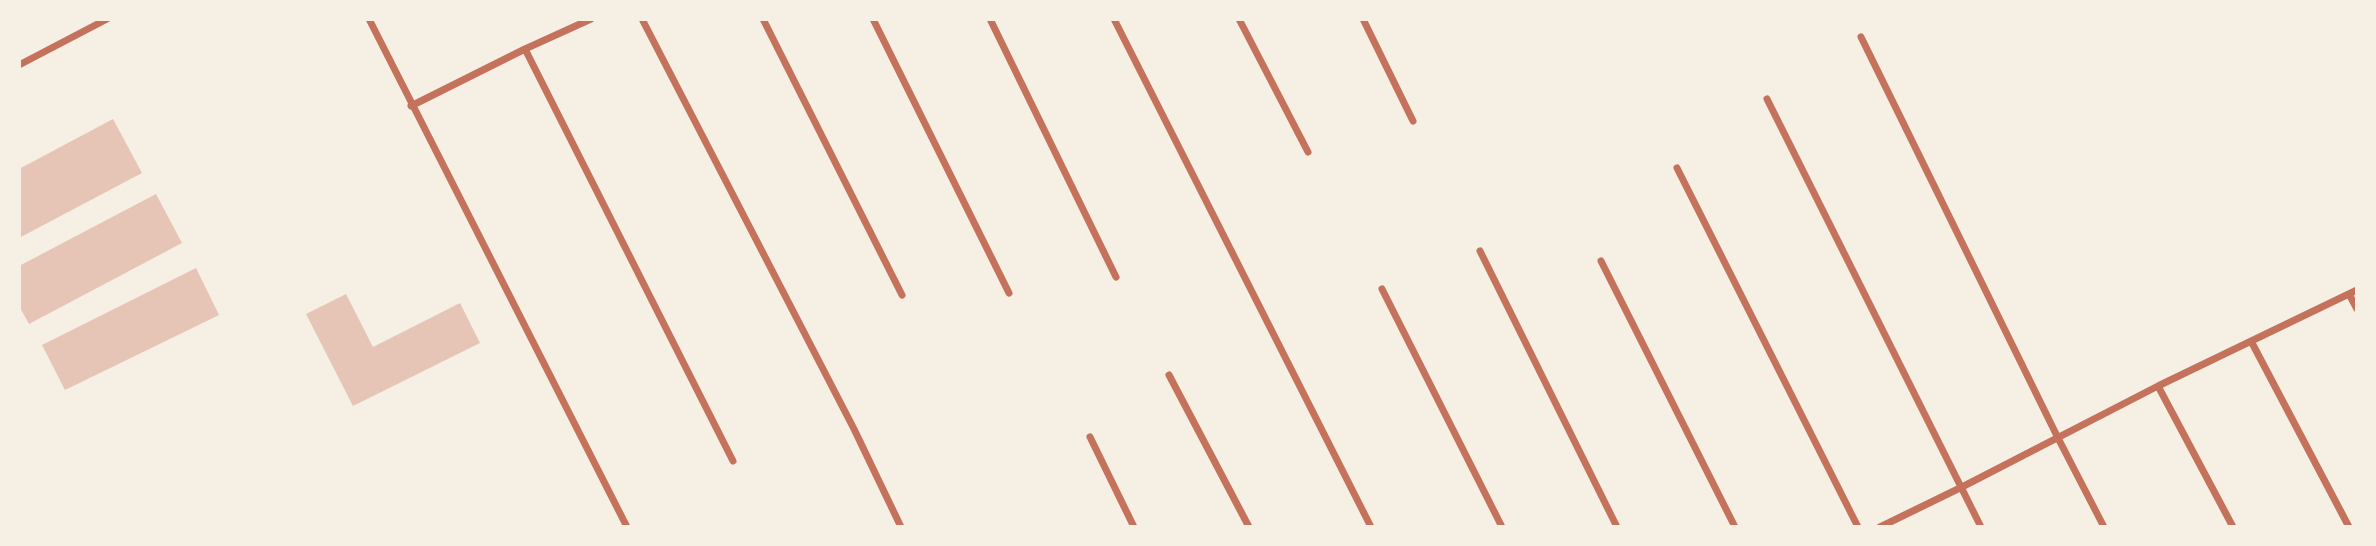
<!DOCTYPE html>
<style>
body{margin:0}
#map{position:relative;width:2376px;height:546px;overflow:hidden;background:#f6efe4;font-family:"PT Sans",sans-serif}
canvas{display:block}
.frame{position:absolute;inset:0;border:21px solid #f6efe4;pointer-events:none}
</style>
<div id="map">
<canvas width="2376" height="546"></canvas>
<div class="frame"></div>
</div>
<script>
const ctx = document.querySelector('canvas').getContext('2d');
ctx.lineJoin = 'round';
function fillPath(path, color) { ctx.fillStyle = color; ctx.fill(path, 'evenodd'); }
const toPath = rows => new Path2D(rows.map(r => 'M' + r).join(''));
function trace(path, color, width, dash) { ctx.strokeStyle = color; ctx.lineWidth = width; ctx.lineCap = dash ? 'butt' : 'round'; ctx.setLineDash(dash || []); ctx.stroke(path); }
fillPath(toPath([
 [113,119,142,173,19,238,19,169],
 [156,194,182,243,29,324,19,306,19,266],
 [196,268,219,315,65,390,42,345],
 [346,294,373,347,460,303,480,343,353,406,306,314]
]), '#e6c5b7');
trace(toPath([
 [369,19,627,527],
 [642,19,854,429,901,527],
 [763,19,902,295],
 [873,19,1009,293],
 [990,19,1116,277],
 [1114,19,1371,527],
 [1239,19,1308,152],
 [1363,19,1413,121],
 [1861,37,2058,438,2104,527],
 [525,49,733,461],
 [19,65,107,19],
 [1767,99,1981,527],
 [411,106,525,49,591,19],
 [1677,168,1858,527],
 [1480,251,1617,527],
 [1601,261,1735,527],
 [1382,289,1502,527],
 [2349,294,2357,309],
 [2251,341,2349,527],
 [1169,375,1249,527],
 [2158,386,2233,527],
 [1090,437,1134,527],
 [1880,527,1962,487,2158,386,2357,290]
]), '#c5725c', 7);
</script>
